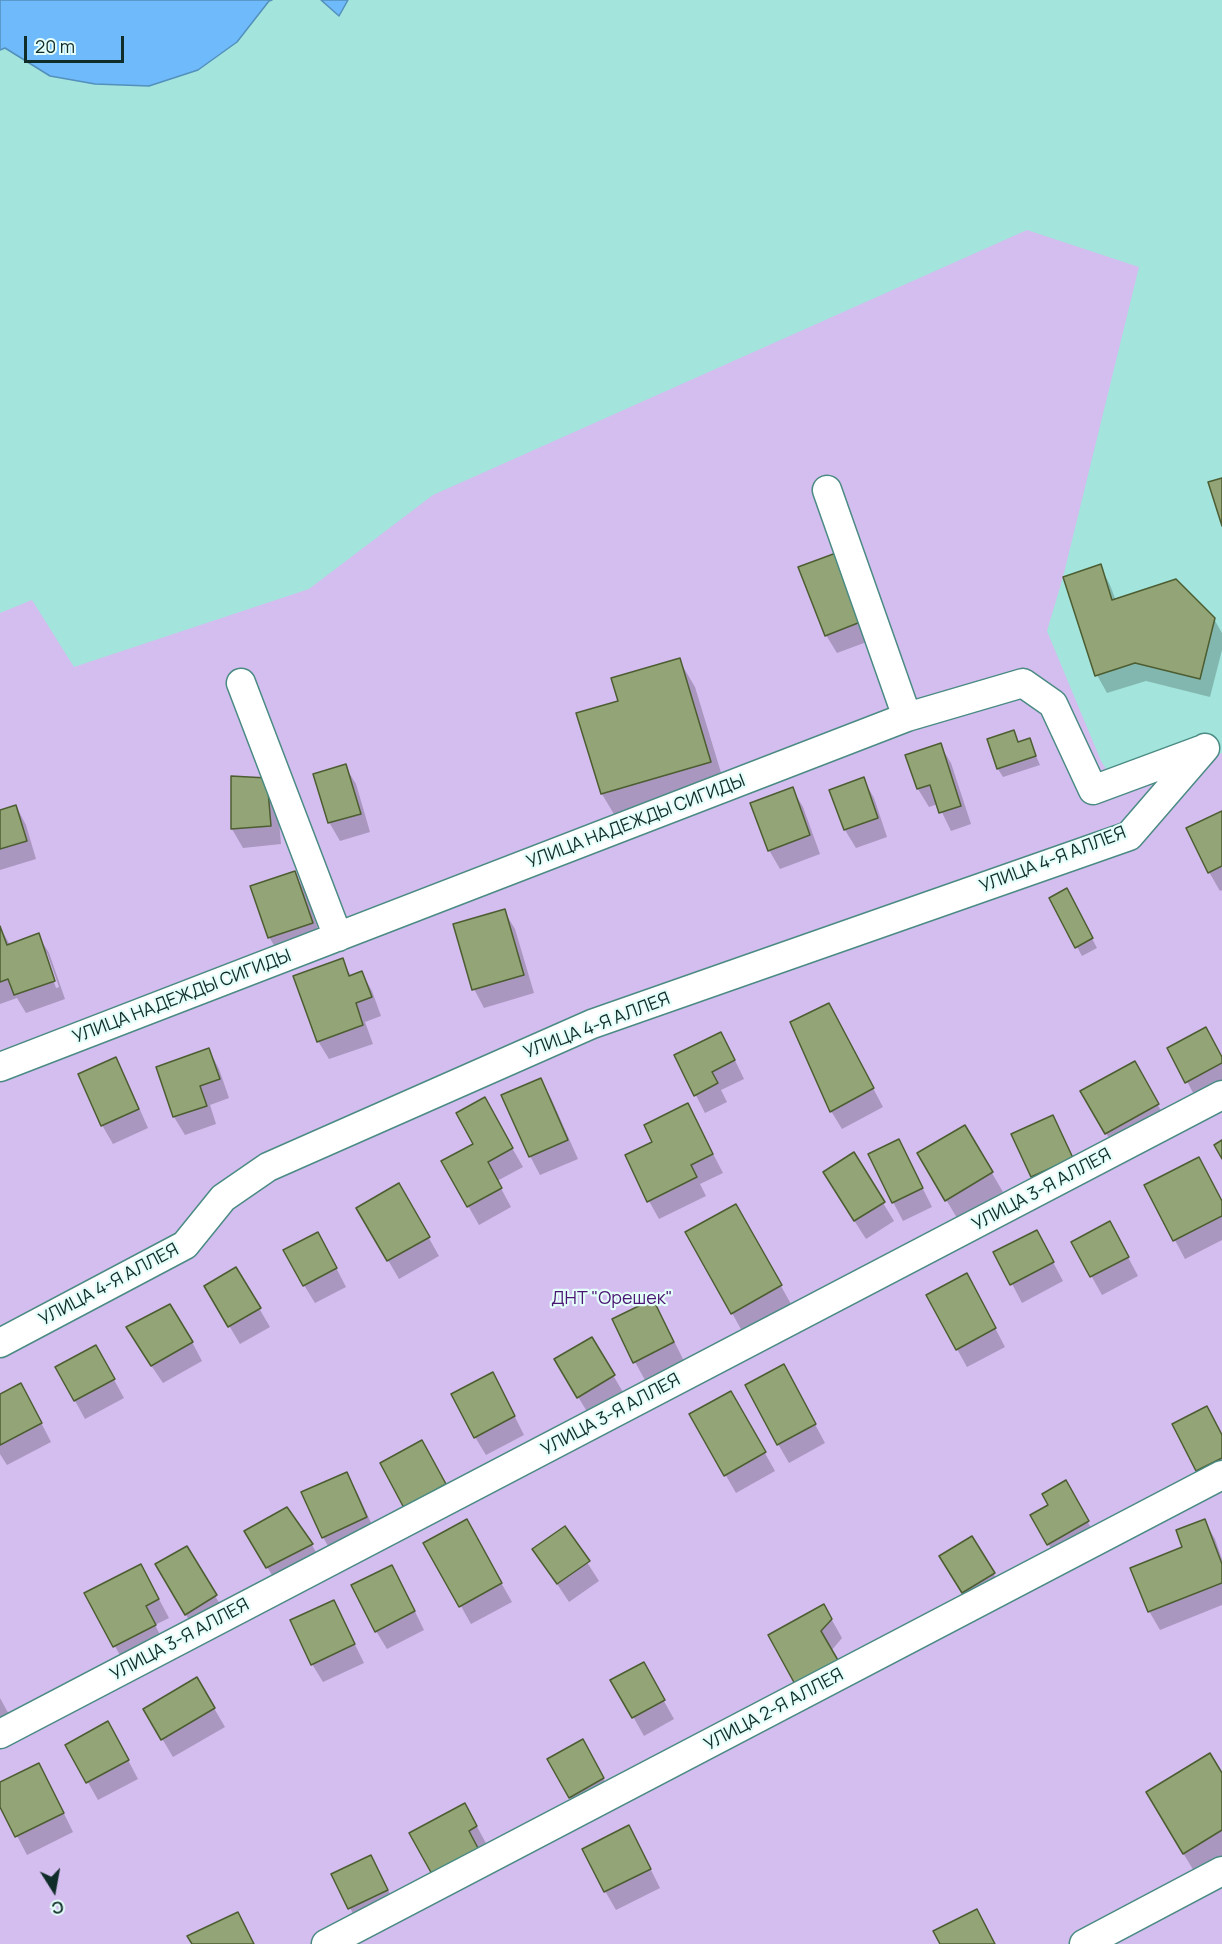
<!DOCTYPE html>
<meta charset="utf-8">
<style>
body{margin:0}
#map{position:relative;width:1222px;height:1944px;overflow:hidden;background:#a3e5dc;font-family:Manrope,sans-serif}
canvas{display:block}
.north{position:absolute;left:24px;top:1860px;width:60px;height:60px;-webkit-text-stroke:4px #e4fefa;paint-order:stroke;rotate:169deg;font-size:16px;font-weight:700;line-height:24px;text-align:center;color:#112d2a}
.north::after{content:'';display:block;margin:auto;width:21px;height:27px;background:#112d2a;clip-path:polygon(50% 0,100% 100%,50% 72%,0 100%)}
.scale{position:absolute;left:24px;top:36px;width:100px;height:27px;box-sizing:border-box;border:3px solid #112d2a;border-top:0;padding-left:8px;font-size:18px;line-height:21px;white-space:nowrap;color:#112d2a;-webkit-text-stroke:4px #e4fefa;paint-order:stroke}
</style>
<div id="map">
<canvas width="1222" height="1944"></canvas>
<div class="north">С</div>
<div class="scale">20 m</div>
</div>
<script>
const ctx = document.querySelector('canvas').getContext('2d');
ctx.lineJoin = 'round';
function fillPath(path, color) { ctx.fillStyle = color; ctx.fill(path, 'evenodd'); }
const toPath = rows => new Path2D(rows.map(r => 'M' + r).join(''));
function trace(path, color, width, dash) { ctx.strokeStyle = color; ctx.lineWidth = width; ctx.lineCap = dash ? 'butt' : 'round'; ctx.setLineDash(dash || []); ctx.stroke(path); }
function label(font, color, halo, rows, align = 'center') {
  ctx.font = font + ' Manrope,sans-serif'; ctx.lineWidth = 4.5; ctx.setLineDash([]); ctx.textBaseline = 'middle'; ctx.strokeStyle = halo; ctx.fillStyle = color; for (const [text, x, y, turn = 0] of rows) {
    ctx.save(); ctx.translate(x, y); ctx.rotate((+turn || 0) * Math.PI / 180); ctx.textAlign = isNaN(turn) ? turn : align; if (halo) ctx.strokeText(text, 0, 0); ctx.fillText(text, 0, 0); ctx.restore();
  }
}
fillPath(toPath([
 [1027,230,1139,267,1063,577,1047,631,1101,761,1121,793,1222,753,1222,1944,0,1944,0,613,32,600,74,667,309,589,433,495]
]), '#d4bdef');
const water = toPath([
 [0,0,272,0,269,1,237,42,198,70,149,86,95,84,50,76,5,48,0,50,0,0],
 [321,0,348,0,339,16,321,0]
]);
fillPath(water, '#6fbafa');
trace(water, '#5390bc', 1.5);
fillPath(toPath([
 [836,555,872,640,837,653,826,635],
 [1100,566,1110,585,1116,601,1214,619,1222,633,1222,650,1210,697,1146,681,1107,693,1097,675],
 [679,660,695,687,726,789,618,821,602,794,578,714,620,702],
 [1013,732,1019,744,1029,740,1040,765,1003,777,998,769],
 [940,745,951,763,971,824,951,831,938,804,929,807,918,789],
 [345,766,356,784,370,832,340,841,329,822],
 [233,778,277,798,281,844,243,848,232,829],
 [863,779,874,798,887,837,856,848,845,830],
 [792,789,803,807,820,854,780,869,769,850],
 [16,806,26,825,36,859,0,870,0,811],
 [1222,812,1222,890,1220,891,1209,872],
 [294,873,305,891,322,941,280,955,269,937],
 [1051,899,1071,899,1097,948,1082,956],
 [504,911,515,929,534,993,484,1008,474,989],
 [0,927,10,945,38,935,49,953,65,999,26,1013,17,998,0,1004],
 [44,953,47,953,59,987,56,988],
 [342,960,351,976,362,973,372,991,381,1016,365,1022,373,1044,329,1059,318,1041],
 [839,1024,883,1107,842,1129,831,1111],
 [1169,1048,1222,1058,1222,1087,1197,1100],
 [209,1050,219,1069,229,1098,210,1105,216,1124,185,1135,174,1117,158,1068],
 [731,1052,744,1079,721,1090,727,1102,705,1113,676,1056],
 [115,1059,126,1078,148,1128,113,1144,102,1125,80,1075],
 [1134,1063,1168,1123,1117,1152,1082,1092],
 [540,1080,551,1098,578,1159,540,1175,530,1156],
 [688,1105,723,1173,700,1184,706,1196,659,1219,649,1201,654,1143],
 [1053,1117,1063,1136,1082,1177,1043,1195,1032,1176],
 [495,1118,523,1167,497,1181,511,1207,479,1225,443,1162,475,1144],
 [965,1127,1003,1192,957,1218,919,1154],
 [899,1141,932,1207,903,1221,893,1202],
 [853,1154,894,1221,866,1239,835,1191],
 [399,1185,439,1256,399,1279,358,1208],
 [1146,1186,1222,1202,1222,1240,1185,1259],
 [736,1206,791,1304,742,1331,687,1232],
 [1120,1242,1138,1276,1102,1295,1073,1243],
 [1047,1251,1063,1281,1022,1303,996,1253],
 [328,1252,346,1287,315,1303,304,1285],
 [236,1269,270,1327,240,1344,206,1287],
 [977,1293,1005,1347,967,1367,957,1349],
 [663,1319,684,1361,645,1380,635,1362],
 [592,1339,624,1394,589,1415,556,1360],
 [192,1342,202,1361,163,1383,138,1346],
 [96,1347,124,1398,85,1419,57,1368],
 [794,1385,825,1443,789,1463,778,1444],
 [503,1393,524,1435,486,1455,475,1437],
 [731,1393,775,1471,736,1493,691,1415],
 [0,1396,31,1403,51,1442,7,1465,0,1454],
 [1222,1436,1222,1481,1208,1489,1197,1470],
 [346,1474,357,1492,377,1536,333,1555,323,1537],
 [1065,1482,1098,1540,1059,1562,1032,1516,1050,1506],
 [466,1521,512,1602,471,1624,426,1544],
 [1204,1521,1215,1539,1222,1559,1222,1605,1160,1630,1149,1611,1184,1548],
 [565,1528,599,1581,569,1602,534,1549],
 [246,1532,312,1545,322,1563,278,1585],
 [186,1548,226,1614,196,1632,157,1565],
 [993,1573,1004,1592,973,1611,951,1575],
 [151,1584,169,1618,155,1625,165,1644,125,1665,87,1593],
 [402,1585,424,1630,387,1649,376,1631],
 [334,1602,364,1663,323,1682,312,1664],
 [824,1606,842,1638,831,1651,770,1635],
 [643,1664,674,1719,644,1736,613,1681],
 [197,1679,225,1727,173,1757,145,1710],
 [0,1698,12,1720,0,1727],
 [118,1741,138,1779,98,1800,67,1745],
 [582,1742,614,1797,581,1816,549,1760],
 [1222,1776,1222,1867,1200,1881,1163,1820],
 [49,1783,73,1832,27,1855,0,1803,0,1784],
 [475,1823,487,1845,478,1850,411,1833],
 [639,1846,660,1888,616,1910,605,1891],
 [333,1875,381,1875,397,1909,360,1927]
]), '#0003');
const building = toPath([
 [1222,478,1222,526,1208,482,1222,478],
 [836,553,863,621,825,636,798,567,836,553],
 [1101,564,1112,600,1176,579,1215,618,1200,679,1135,663,1095,676,1063,577,1101,564],
 [680,658,711,762,601,794,576,713,618,701,611,678,680,658],
 [1014,730,1018,742,1030,738,1036,756,997,769,987,739,1014,730],
 [941,743,961,806,939,813,930,785,917,789,905,755,941,743],
 [346,764,361,814,328,823,313,774,346,764],
 [231,776,267,778,271,826,231,829,231,776],
 [864,777,878,818,844,830,829,790,864,777],
 [793,787,810,835,768,851,750,803,793,787],
 [16,805,27,841,0,849,0,810,16,805],
 [1222,811,1222,866,1208,873,1186,828,1222,811],
 [295,871,313,923,268,938,250,886,295,871],
 [1067,888,1093,938,1075,948,1049,898,1067,888],
 [505,909,524,975,472,990,453,924,505,909],
 [0,926,7,945,39,933,55,981,14,995,8,979,0,982,0,926],
 [343,958,349,976,362,971,372,997,356,1003,363,1025,317,1042,293,976,343,958],
 [829,1003,874,1088,830,1112,790,1022,829,1003],
 [1206,1027,1222,1057,1222,1063,1185,1083,1167,1048,1206,1027],
 [721,1032,735,1060,712,1072,718,1083,694,1096,674,1055,721,1032],
 [209,1048,220,1079,200,1086,207,1106,173,1117,156,1067,209,1048],
 [116,1057,139,1109,101,1126,78,1074,116,1057],
 [1135,1061,1159,1104,1105,1134,1080,1091,1135,1061],
 [541,1078,568,1140,529,1157,501,1095,541,1078],
 [485,1097,513,1148,488,1162,502,1188,467,1207,441,1161,473,1144,456,1113,485,1097],
 [688,1103,713,1154,691,1165,697,1177,647,1202,625,1155,652,1142,644,1125,688,1103],
 [1053,1115,1073,1158,1031,1177,1011,1134,1053,1115],
 [965,1125,993,1172,945,1201,917,1153,965,1125],
 [899,1139,923,1188,892,1203,868,1154,899,1139],
 [1222,1140,1222,1159,1214,1145,1222,1140],
 [854,1152,885,1202,854,1221,823,1172,854,1152],
 [1199,1157,1222,1201,1222,1216,1173,1241,1144,1185,1199,1157],
 [399,1183,430,1237,387,1261,356,1208,399,1183],
 [736,1204,782,1285,731,1314,685,1232,736,1204],
 [1110,1221,1129,1257,1090,1277,1071,1242,1110,1221],
 [1037,1230,1054,1262,1010,1285,993,1252,1037,1230],
 [318,1232,337,1268,303,1286,283,1250,318,1232],
 [236,1267,261,1308,228,1327,204,1286,236,1267],
 [967,1273,996,1328,956,1350,926,1295,967,1273],
 [653,1299,674,1342,633,1363,612,1319,653,1299],
 [170,1304,193,1342,151,1366,126,1327,170,1304],
 [592,1337,615,1375,577,1398,554,1359,592,1337],
 [96,1345,115,1379,74,1401,55,1367,96,1345],
 [784,1364,816,1424,777,1445,745,1385,784,1364],
 [493,1372,515,1416,474,1438,451,1394,493,1372],
 [21,1383,42,1423,0,1445,0,1394,21,1383],
 [731,1391,766,1452,724,1476,689,1414,731,1391],
 [1207,1406,1222,1435,1222,1458,1196,1471,1172,1424,1207,1406],
 [422,1440,446,1484,404,1508,380,1463,422,1440],
 [347,1472,367,1517,322,1538,301,1492,347,1472],
 [1066,1480,1089,1521,1047,1545,1030,1515,1048,1505,1042,1494,1066,1480],
 [287,1507,313,1544,266,1568,244,1531,287,1507],
 [467,1519,502,1583,459,1607,423,1543,467,1519],
 [1205,1519,1222,1564,1222,1583,1148,1612,1130,1568,1182,1547,1176,1530,1205,1519],
 [565,1526,590,1561,557,1584,532,1549,565,1526],
 [972,1536,995,1573,962,1593,939,1556,972,1536],
 [187,1546,217,1595,185,1615,155,1564,187,1546],
 [141,1564,159,1599,146,1606,156,1625,113,1647,84,1593,141,1564],
 [392,1565,415,1611,375,1632,351,1585,392,1565],
 [334,1600,355,1644,311,1665,290,1620,334,1600],
 [824,1604,832,1619,821,1631,839,1662,796,1686,768,1635,824,1604],
 [644,1662,665,1700,632,1718,610,1680,644,1662],
 [197,1677,215,1708,161,1740,143,1709,197,1677],
 [108,1721,129,1760,86,1783,65,1745,108,1721],
 [583,1739,604,1778,569,1798,547,1759,583,1739],
 [1210,1753,1222,1773,1222,1830,1183,1854,1146,1792,1210,1753],
 [39,1763,64,1813,15,1837,0,1807,0,1782,39,1763],
 [465,1803,477,1826,469,1831,479,1850,433,1876,409,1833,465,1803],
 [629,1825,651,1869,604,1892,582,1849,629,1825],
 [371,1855,388,1890,348,1909,331,1874,371,1855],
 [977,1909,995,1944,940,1944,933,1931,977,1909],
 [238,1912,254,1944,192,1944,187,1936,238,1912]
]);
fillPath(building, '#93a576');
trace(building, '#4d5d32', 1.5);
const street = toPath([
 [827,490,907,717],
 [241,683,338,937],
 [0,1067,907,717,1023,683,1053,704,1093,790,1201,750],
 [0,1343,185,1245,223,1198,268,1167,592,1024,1129,836,1205,748],
 [0,1734,1222,1095],
 [326,1944,1222,1475],
 [1084,1944,1222,1871]
]);
trace(street, '#4a8b83', 31);
trace(street, '#fff', 28);
label('18px', '#112d2a', '#e4fefa', [
 ["УЛИЦА НАДЕЖДЫ СИГИДЫ",636,822,-21],
 ["УЛИЦА 4-Я АЛЛЕЯ",1053,860,-21],
 ["УЛИЦА НАДЕЖДЫ СИГИДЫ",182,997,-21],
 ["УЛИЦА 4-Я АЛЛЕЯ",597,1026,-21],
 ["УЛИЦА 3-Я АЛЛЕЯ",1042,1190,-28],
 ["УЛИЦА 4-Я АЛЛЕЯ",109,1285,-28],
 ["УЛИЦА 3-Я АЛЛЕЯ",611,1415,-28],
 ["УЛИЦА 3-Я АЛЛЕЯ",180,1640,-28],
 ["УЛИЦА 2-Я АЛЛЕЯ",774,1710,-28]
]);
label('18px', '#4a1572', '#e4fefa', [
 ["ДНТ \"Орешек\"",612,1299]
]);
</script>
